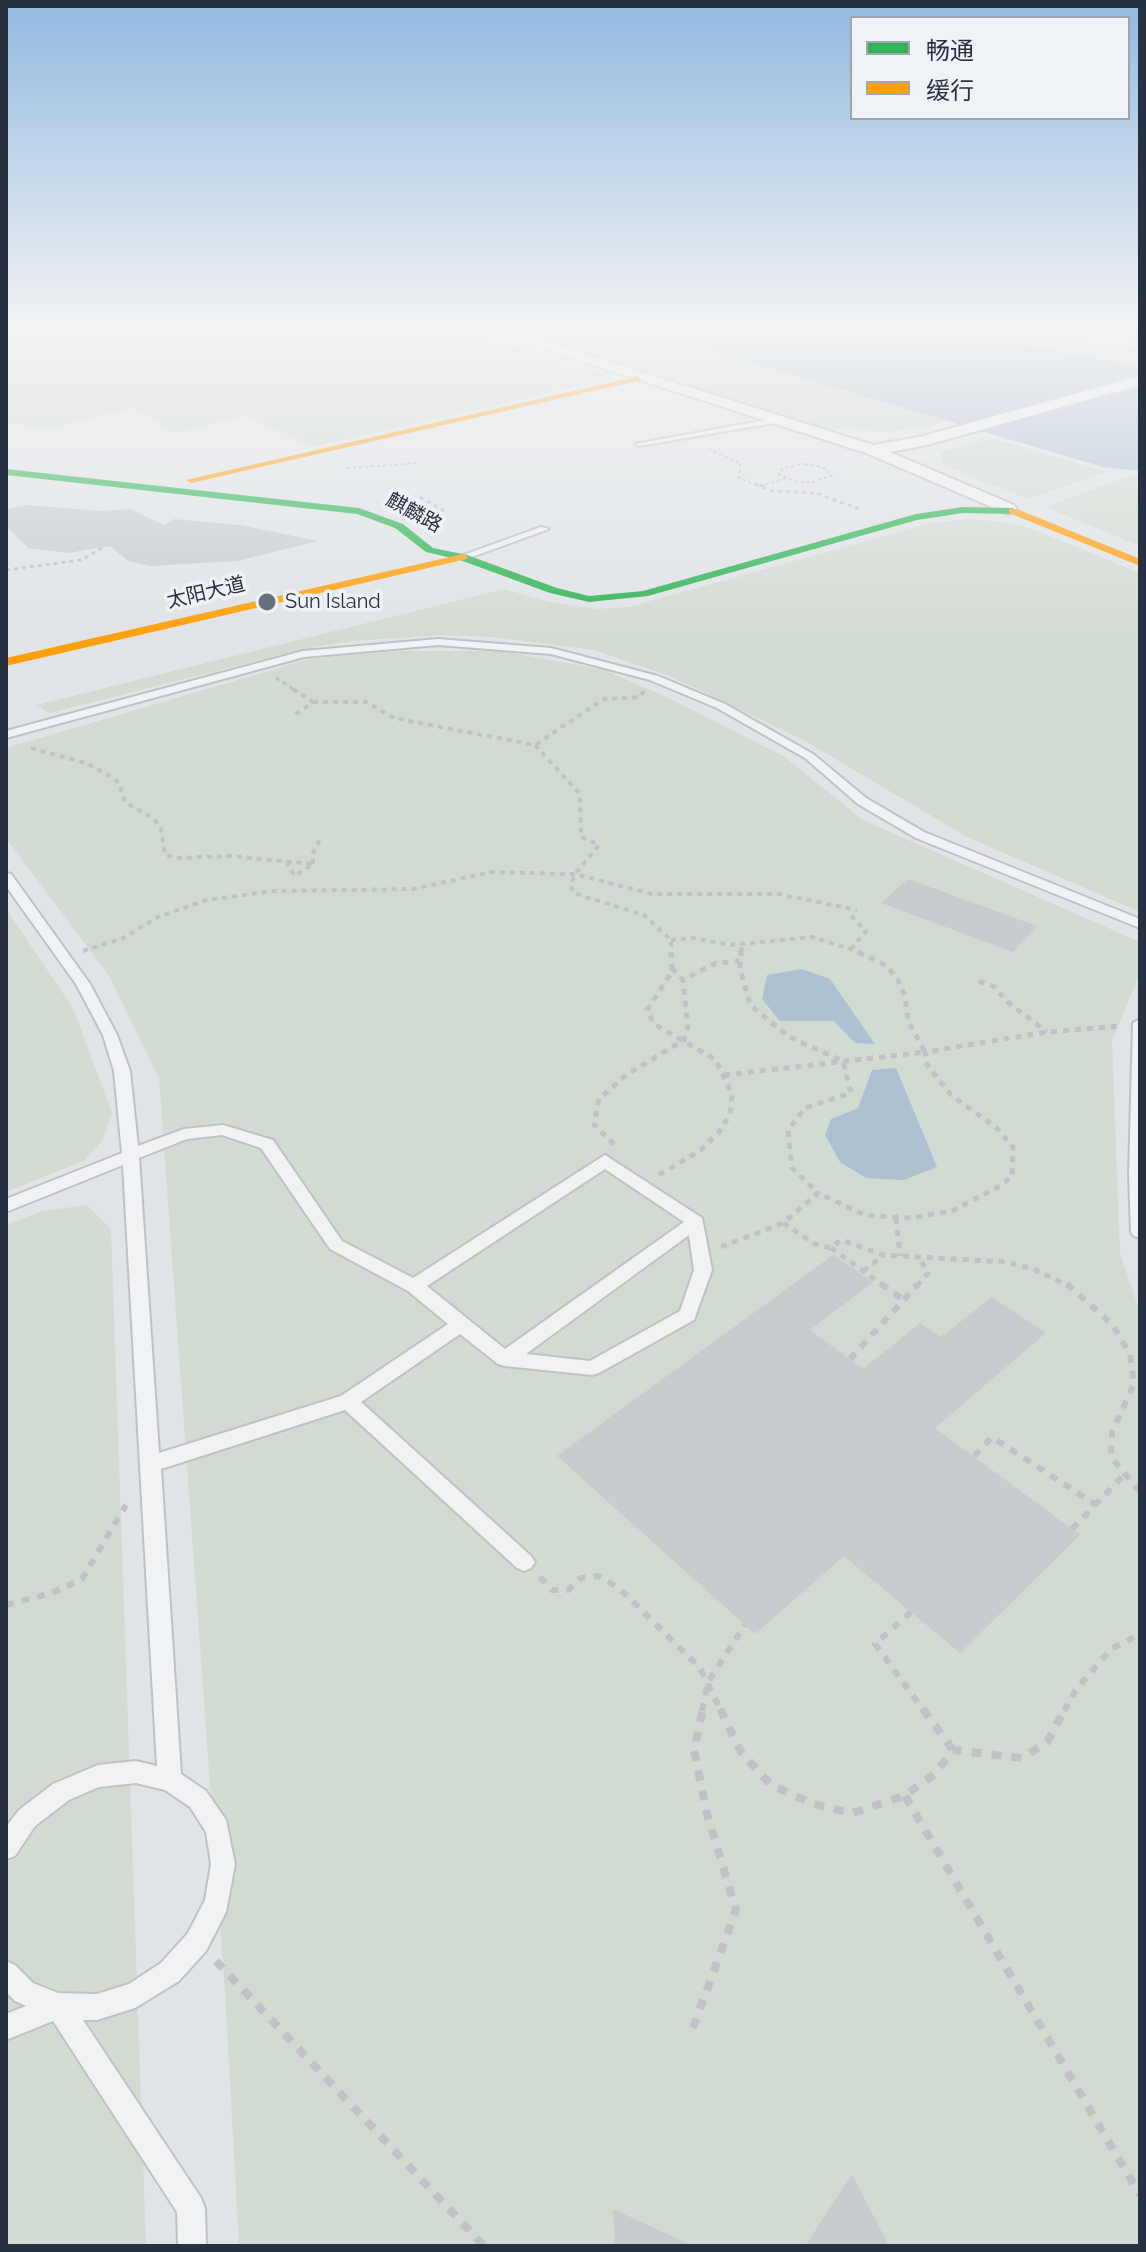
<!DOCTYPE html>
<meta charset="utf-8">
<style>
body{margin:0}
#map{position:relative;width:1146px;height:2252px;overflow:hidden;background:#e1e4e7;font-family:Raleway,"Noto Sans SC",sans-serif}
canvas{display:block}
.frame{position:absolute;inset:0;border:8px solid #273141;pointer-events:none}
.legend{position:absolute;left:850px;top:16px;width:280px;height:104px;box-sizing:border-box;background:#eff2f6;border:2px solid #9fa5ae;margin:0;padding:10px 14px;list-style:none;font-size:24px;color:#273141}
.legend li{display:flex;align-items:center;gap:16px;height:40px}
.legend b{width:40px;border:2px solid #9fa5ae}
</style>
<div id="map">
<canvas width="1146" height="2252"></canvas>
<div class="frame"></div>
<ul class="legend">
<li><b style="height:10px;background:#30b455"></b>畅通</li>
<li><b style="height:10px;background:#ff9f0a"></b>缓行</li>
</ul>
</div>
<script>
const ctx = document.querySelector('canvas').getContext('2d');
ctx.lineJoin = 'round';
function fillPath(path, color) { ctx.fillStyle = color; ctx.fill(path, 'evenodd'); }
const toPath = rows => new Path2D(rows.map(r => 'M' + r).join(''));
function trace(path, color, width, dash) { ctx.strokeStyle = color; ctx.lineWidth = width; ctx.lineCap = dash ? 'butt' : 'round'; ctx.setLineDash(dash || []); ctx.stroke(path); }
function label(font, color, halo, rows, align = 'center') {
  ctx.font = font + ' Raleway,"Noto Sans SC",sans-serif'; ctx.lineWidth = 7; ctx.setLineDash([]); ctx.textBaseline = 'middle'; ctx.strokeStyle = halo; ctx.fillStyle = color; for (const [text, x, y, turn = 0] of rows) {
    ctx.save(); ctx.translate(x, y); ctx.rotate((+turn || 0) * Math.PI / 180); ctx.textAlign = isNaN(turn) ? turn : align; if (halo) ctx.strokeText(text, 0, 0); ctx.fillText(text, 0, 0); ctx.restore();
  }
}
fillPath(toPath([
 [6,324,448,324,615,378,313,447,246,416,176,433,133,408,51,428,6,423],
 [495,324,619,324,947,421,927,428,886,431,823,428],
 [920,324,1140,324,1140,367],
 [991,438,1107,472,1028,499,943,465,941,452],
 [1131,475,1140,476,1140,546,1045,507],
 [969,519,1005,522,1033,529,1140,573,1140,912,967,837,805,741,669,676,594,650,492,637,441,635,354,641,312,647,49,713,37,705,503,589,550,602,596,609,629,607,931,523],
 [397,651,501,651,605,670,669,698,783,756,863,820,1140,942,1140,974,1112,1040,1120,1253,1140,1312,1140,2246,239,2246,225,1992,159,1078,108,974,6,838,6,748,309,659],
 [6,909,73,1008,112,1113,102,1141,85,1160,6,1192],
 [87,1205,111,1229,146,2246,6,2246,6,1225,42,1211]
]), '#d2dbd2');
fillPath(toPath([
 [619,324,920,324,1140,367,1140,471,1103,467],
 [802,969,830,979,875,1044,855,1043,834,1021,780,1021,762,999,767,975],
 [896,1068,937,1167,904,1180,866,1178,840,1162,825,1135,831,1119,858,1108,872,1070]
]), '#aec1d3');
fillPath(toPath([
 [27,505,101,511,130,509,164,525,174,519,241,525,318,541,237,561,150,566,128,561,110,546,68,553,28,548,6,526,6,509],
 [908,879,1037,926,1013,952,881,903],
 [833,1255,873,1282,810,1330,863,1369,920,1323,941,1337,992,1297,1046,1333,935,1428,1080,1535,960,1653,844,1556,755,1634,557,1456],
 [852,2174,889,2246,805,2246],
 [613,2209,693,2246,615,2246]
]), '#c9cccf');
const lane = toPath([
 [1014,324,1029,324,1140,345,1140,349,1014,324],
 [771,419,774,423,639,446,635,444,771,419],
 [541,527,549,529,466,559,458,557,541,527],
 [438,639,551,648,658,676,725,704,813,754,866,798,924,832,1140,919,1140,928,916,838,858,804,805,758,717,708,650,680,551,654,438,645,304,657,6,738,6,731,303,651,438,639],
 [6,873,11,874,90,984,117,1035,130,1071,138,1146,184,1129,223,1125,273,1140,342,1241,413,1278,605,1155,702,1218,712,1270,694,1320,599,1373,592,1375,505,1366,498,1364,460,1334,361,1402,531,1556,535,1562,531,1568,524,1571,517,1568,345,1410,161,1469,181,1774,206,1791,226,1820,235,1864,226,1912,206,1951,179,1981,135,2008,97,2020,83,2020,201,2198,205,2208,206,2246,178,2246,177,2212,53,2021,6,2040,6,2014,26,2006,15,2001,6,1992,6,1961,15,1965,33,1983,58,1993,97,1994,129,1984,161,1963,188,1933,205,1900,211,1864,206,1832,190,1807,165,1790,136,1783,99,1787,69,1800,35,1826,15,1856,6,1859,6,1827,19,1810,53,1784,98,1765,136,1761,157,1766,123,1165,6,1212,6,1199,122,1153,114,1071,103,1035,76,984,6,886,6,873],
 [222,1135,261,1148,330,1249,408,1291,448,1324,341,1396,159,1453,139,1158,187,1139,222,1135],
 [605,1169,684,1222,505,1349,427,1286,605,1169],
 [689,1235,694,1270,680,1311,590,1361,526,1354,689,1235],
 [1140,1019,1140,1238,1134,1236,1131,1232,1129,1175,1133,1023,1140,1019]
]);
const street = toPath([
 [466,324,488,324,873,445,919,437,1140,376,1140,385,927,445,890,452,1014,505,1017,509,1008,514,866,453,466,324]
]);
trace(lane, '#bfc2c5', 4);
trace(street, '#bfc2c5', 4);
trace(toPath([
 [708,449,740,463,739,478,760,486],
 [805,464,822,467,832,475,811,483,793,481,779,474,783,468,805,464],
 [347,468,418,463],
 [760,486,785,479]
]), '#c0c2c7', 2, [3, 3]);
trace(toPath([
 [755,484,773,491,816,493,862,510],
 [760,486,767,484],
 [420,497,445,511,425,518],
 [6,570,81,560,104,547],
 [276,678,296,691]
]), '#c0c2c7', 3, [4, 4]);
trace(toPath([
 [293,689,313,702,293,716],
 [313,702,366,702,394,718,535,745,604,699,640,697,644,691],
 [535,745,580,794,581,837,599,845,575,874,571,884,573,893,644,915,671,940,671,952],
 [31,748,86,763,112,777,119,783,125,802,154,819,161,829,165,855,178,858,231,856,313,864,295,876,287,864],
 [313,864,313,853,322,836],
 [851,916,866,931,852,948],
 [671,940,693,938,731,945,812,937,860,952],
 [83,951,123,938,158,917,207,900,272,891,413,889,491,872,575,874,652,894,778,894,857,910],
 [741,952,742,944]
]), '#c0c2c7', 4, [5, 5]);
trace(toPath([
 [741,950,740,968,750,1005,789,1037,843,1061,851,1093,805,1108,788,1130,792,1168,818,1193],
 [672,968,683,980,716,963,740,961],
 [979,981,995,987,1005,1000,1047,1032],
 [724,1075,925,1052,908,1021,905,996,898,980,887,966,854,950],
 [614,1144,594,1125,599,1099,626,1075,684,1040,688,1027,683,980],
 [659,1175,701,1150,719,1132,730,1114,732,1095,716,1060,654,1024,647,1010,672,972,671,950],
 [896,1218,900,1256],
 [783,1223,815,1244,831,1248,841,1240,884,1255,1006,1262,1033,1269,1069,1286],
 [721,1247,783,1223,818,1193,865,1215,912,1218,952,1211,998,1187,1012,1177,1013,1147,997,1128,951,1095,927,1065,925,1052,1047,1032,1120,1026],
 [831,1248,884,1286],
 [863,1271,884,1255],
 [917,1286,928,1273,920,1259]
]), '#c0c2c7', 5, [6, 6]);
trace(toPath([
 [881,1284,904,1300],
 [1067,1284,1112,1324,1130,1354,1134,1384,1112,1432,1111,1457,1140,1492],
 [850,1359,918,1284],
 [974,1456,992,1437,1096,1505],
 [1072,1529,1124,1475],
 [540,1577,552,1590,568,1590,581,1578,598,1576,619,1588,700,1668,721,1711],
 [6,1605,52,1593,82,1579,126,1505],
 [911,1612,875,1644,924,1711],
 [702,1711,708,1682,745,1625],
 [1064,1711,1075,1691,1111,1649,1140,1634]
]), '#c0c2c7', 6, [8, 8]);
trace(toPath([
 [720,1709,741,1752,771,1785,813,1804,852,1813,904,1796,936,1773,953,1750,1022,1758,1047,1742,1065,1709],
 [923,1709,953,1750],
 [905,1796,1140,2195],
 [216,1961,484,2246],
 [693,2028,736,1910,707,1814,694,1751,703,1709]
]), '#c0c2c7', 8, [10, 10]);
fillPath(lane, '#f1f2f3');
fillPath(street, '#f1f2f3');
fillPath(toPath([
 [6,469,359,508,403,524,433,548,467,555,557,588,589,596,643,591,916,514,963,507,1013,508,1018,511,1013,514,963,513,917,520,648,596,589,602,550,593,460,560,426,552,395,528,357,514,6,475,6,469]
]), '#30b455');
fillPath(toPath([
 [638,376,641,380,191,483,186,480,638,376],
 [1009,509,1017,509,1140,559,1140,566,1009,513,1009,509],
 [463,554,468,557,467,559,6,666,6,658,463,554]
]), '#ff9f0a');
const sky = ctx.createLinearGradient(0, 0, 0, 640);
sky.addColorStop(0, '#91b9e0');
sky.addColorStop(0.51, '#f2f3f4');
sky.addColorStop(1, '#f2f3f400');
ctx.fillStyle = sky;
ctx.fillRect(0, 0, 1146, 640);
for (const [x, y, r, color] of [
 [267,602,10,"#68707b"]
]) { const dot = new Path2D(); dot.arc(x, y, r, 0, 2 * Math.PI); ctx.fillStyle = color; ctx.fill(dot); trace(dot, '#eff2f6', 3); }
label('20px', '#273141', '#eff2f6', [
 ["麒麟路",414,513,29],
 ["太阳大道",206,593,-13]
]);
label('20px', '#273141', '#eff2f6', [
 ["Sun Island",285,602]
], 'left');
</script>
